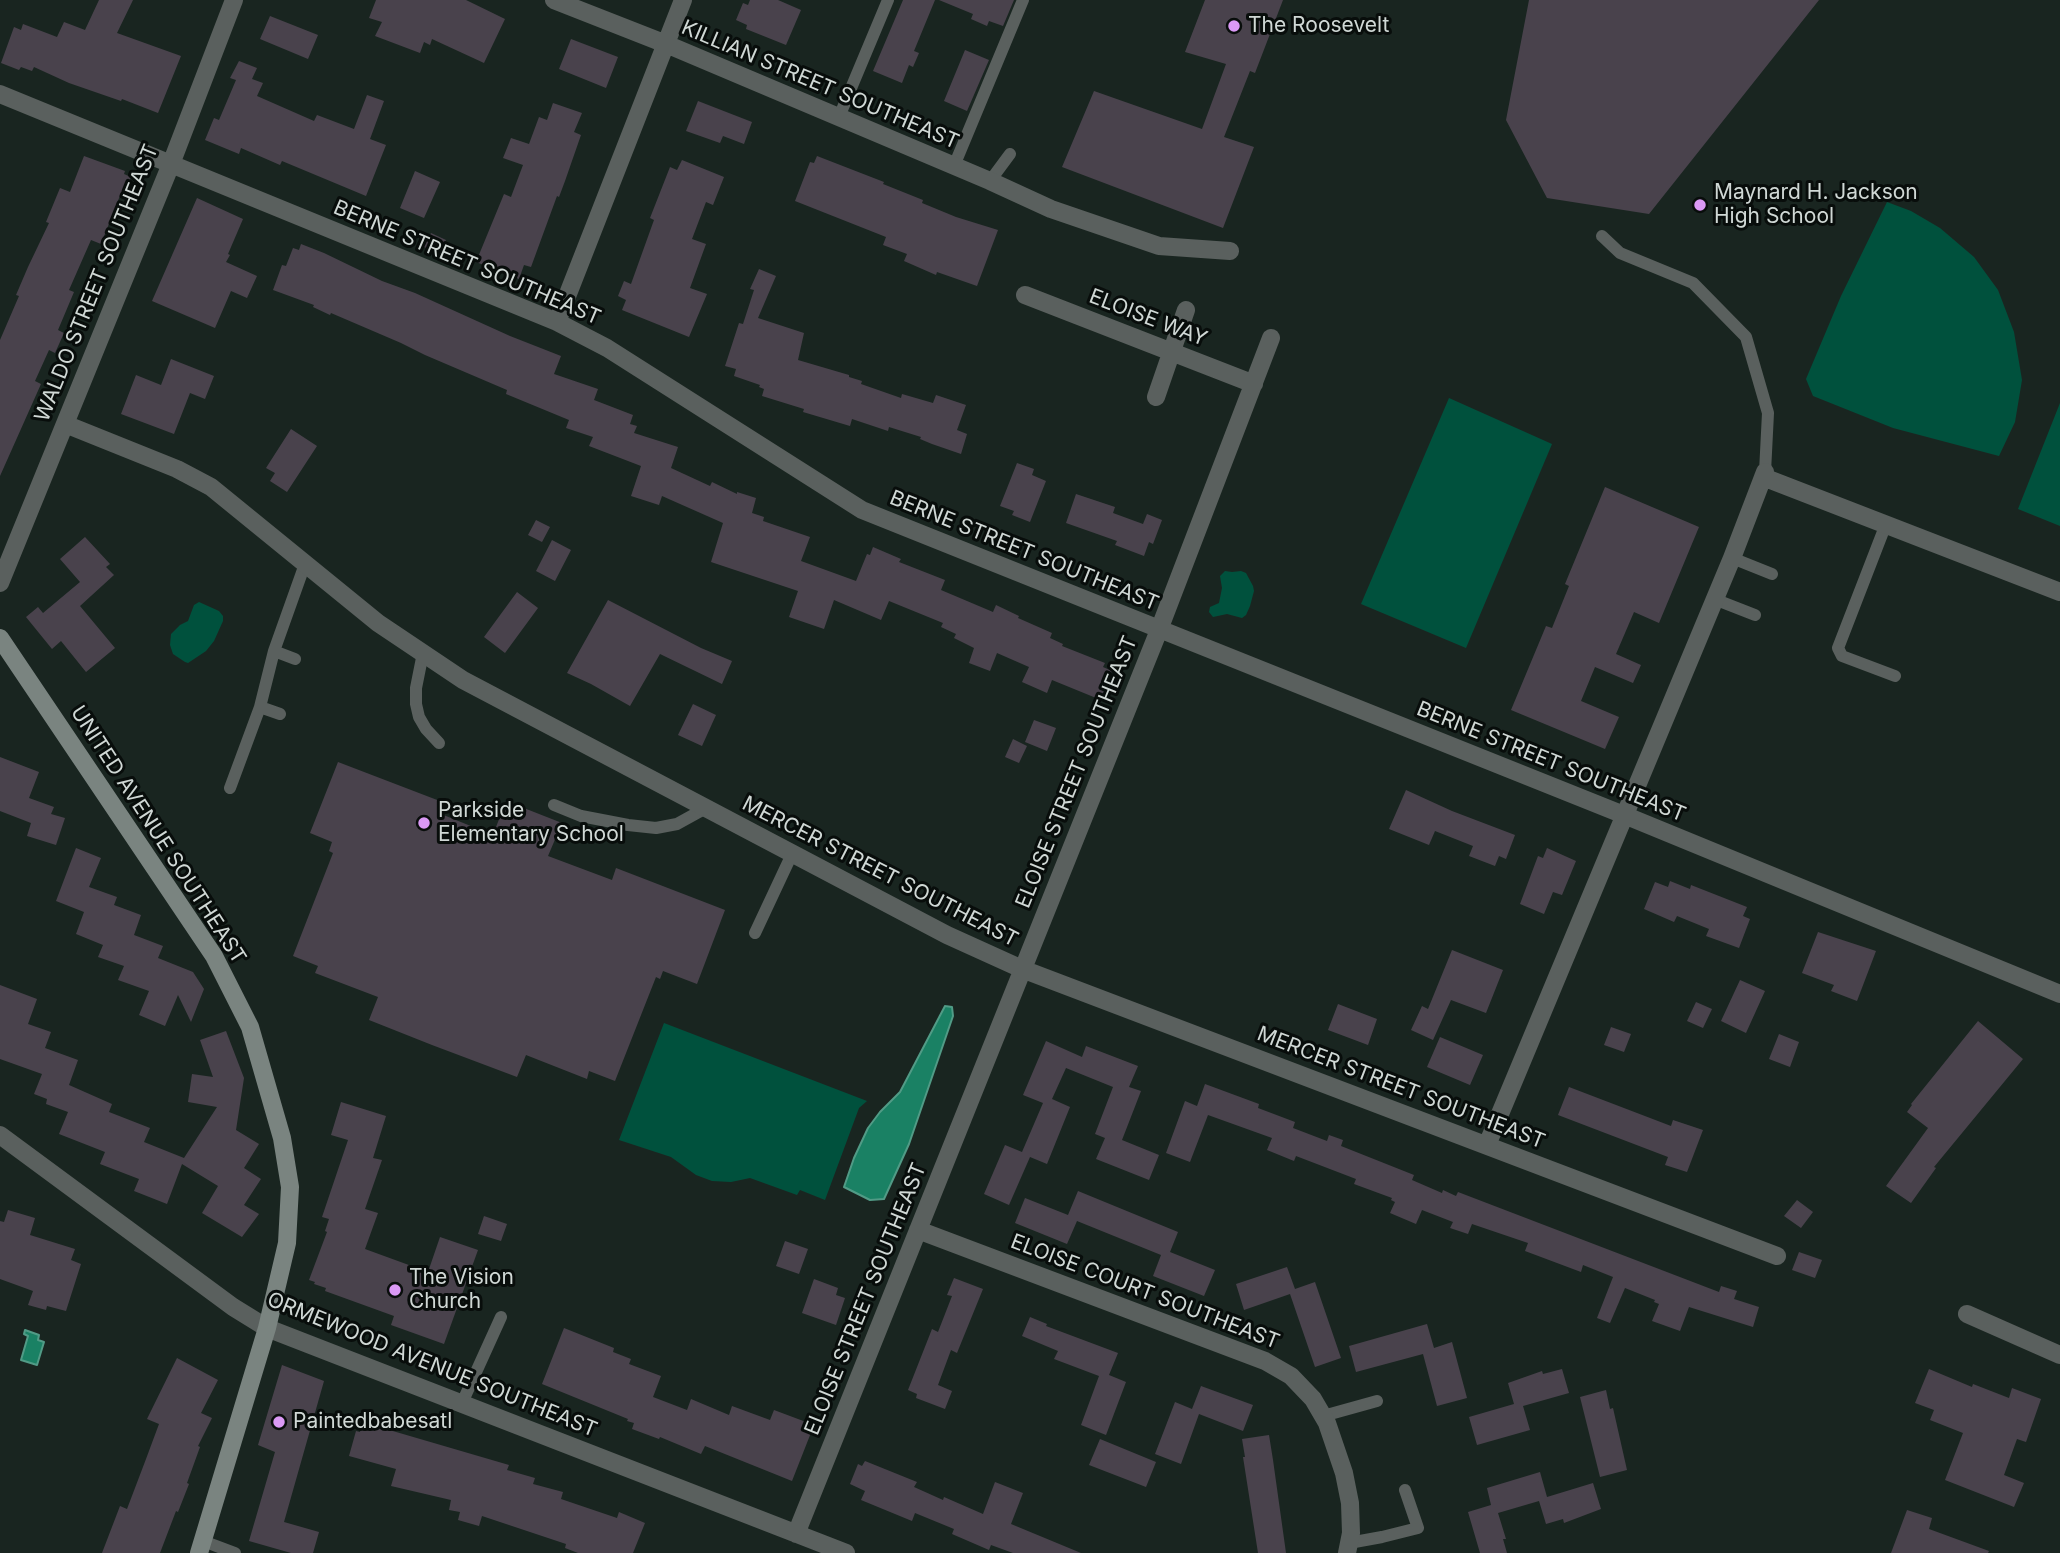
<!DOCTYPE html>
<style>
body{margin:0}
canvas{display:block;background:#192520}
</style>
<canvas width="2060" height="1553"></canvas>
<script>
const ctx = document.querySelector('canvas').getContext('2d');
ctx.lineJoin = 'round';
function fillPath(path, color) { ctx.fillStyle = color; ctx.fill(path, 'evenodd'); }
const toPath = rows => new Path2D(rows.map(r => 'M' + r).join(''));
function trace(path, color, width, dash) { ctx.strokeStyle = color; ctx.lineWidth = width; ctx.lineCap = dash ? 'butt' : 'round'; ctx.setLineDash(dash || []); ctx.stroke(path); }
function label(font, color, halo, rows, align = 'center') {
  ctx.font = font + ' Inter,sans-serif'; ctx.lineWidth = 6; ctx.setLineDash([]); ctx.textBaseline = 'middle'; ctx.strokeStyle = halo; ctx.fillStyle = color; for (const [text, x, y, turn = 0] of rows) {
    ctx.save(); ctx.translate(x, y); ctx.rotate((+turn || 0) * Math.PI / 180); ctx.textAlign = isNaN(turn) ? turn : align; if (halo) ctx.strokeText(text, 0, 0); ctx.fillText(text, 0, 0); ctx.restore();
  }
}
fillPath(toPath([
 [1887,202,1911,211,1940,228,1974,257,1998,290,2014,332,2022,380,2015,422,1999,456,1893,428,1813,396,1806,379,1841,296],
 [1449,398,1552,444,1466,648,1361,604],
 [2060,403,2060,526,2018,509],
 [1225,571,1232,572,1241,571,1246,573,1253,586,1254,591,1250,606,1246,615,1242,618,1227,614,1213,617,1209,612,1210,607,1219,603,1222,588,1220,576],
 [199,602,219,611,223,616,223,621,214,641,206,651,188,663,185,662,173,654,170,645,171,634,180,625,188,621,194,605],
 [664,1023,867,1101,859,1108,825,1200,800,1190,797,1195,750,1178,731,1182,712,1181,696,1175,671,1157,619,1140]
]), '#00513d');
const water = toPath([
 [945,1006,952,1007,953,1016,909,1144,884,1199,870,1200,844,1187,854,1158,868,1128,880,1112,900,1092,945,1006],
 [25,1330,39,1335,38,1340,44,1342,37,1365,21,1360,28,1336,24,1334,25,1330]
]);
fillPath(water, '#1a8164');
trace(water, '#519b86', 2);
fillPath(toPath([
 [99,0,133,0,117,33,181,56,158,113,122,99,121,101,69,83,34,67,32,71,21,67,19,70,1,63,14,27,21,30,23,24,57,37,64,22,85,30],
 [376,0,466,0,505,19,484,63,432,39,430,45,424,42,420,53,375,36,382,22,369,18],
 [750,0,778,0,801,10,786,45,746,29,747,25,736,20,743,3,748,5],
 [903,0,935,0,914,51,919,53,913,67,909,65,902,83,873,71],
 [939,0,1014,0,1003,26,989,21,987,26,971,19,973,14],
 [1205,0,1283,0,1255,73,1250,71,1224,137,1254,147,1223,228,1062,167,1094,91,1202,129,1226,64,1185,52],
 [1529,0,1819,0,1649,214,1547,198,1506,120],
 [270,16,318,35,308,59,260,39],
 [571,39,618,57,606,88,559,69],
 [965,50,989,60,967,111,944,101],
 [239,61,257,68,252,79,263,83,257,96,314,121,317,115,354,129,367,95,384,101,370,139,386,145,366,196,282,161,280,165,241,148,239,154,205,140,214,118,219,120,236,80,230,78],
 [698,101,752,122,744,144,723,136,720,143,686,131],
 [553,103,582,113,574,132,581,135,565,181,559,197,557,196,531,267,524,265,519,279,476,262,504,194,511,197,523,165,503,158,511,138,529,144,539,117,547,120],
 [84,156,125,171,124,174,131,177,125,195,121,193,101,244,91,240,69,290,74,292,58,330,64,333,55,353,49,350,35,381,41,384,0,476,0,340,19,296,16,295,28,267,49,223,46,222,60,188,70,192],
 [817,156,884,182,883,184,923,200,922,203,956,217,998,230,977,286,937,272,936,275,904,261,907,254,883,245,886,237,795,201,810,162,814,163],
 [682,160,724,177,713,205,706,202,692,239,706,244,690,288,707,294,689,337,622,310,626,300,618,296,624,281,631,284,654,220,650,218,670,167,677,170],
 [415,171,440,182,424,218,400,208],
 [197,198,243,219,228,254,230,255,226,262,257,276,247,298,231,291,215,328,152,301],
 [431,233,446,240,440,254,424,247],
 [301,244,324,253,382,281,415,293,510,336,561,356,554,374,598,389,594,400,633,415,630,424,637,426,634,433,678,447,671,468,710,486,712,482,737,494,737,492,756,498,752,513,764,517,763,521,810,537,801,561,856,581,867,554,870,555,873,547,901,559,899,562,945,580,941,590,993,612,996,605,1019,616,1018,618,1052,633,1050,638,1063,644,1062,646,1105,663,1103,667,1112,671,1101,700,1052,680,1047,693,1022,682,1029,667,997,653,990,671,969,663,974,648,954,638,956,634,941,627,943,623,889,601,881,620,834,600,824,629,789,617,798,591,711,562,723,523,662,496,659,505,631,496,641,466,589,446,593,437,566,428,569,420,506,394,507,390,425,355,401,343,331,313,330,315,313,307,314,305,273,290,282,265,286,266,293,248,299,250],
 [759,269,776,276,758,318,804,333,798,360,849,375,849,377,862,381,861,384,901,398,902,394,933,403,936,395,966,405,957,430,967,434,961,454,932,444,920,439,921,437,889,427,888,431,852,419,850,426,803,412,804,409,762,396,764,389,759,387,760,385,734,376,736,369,725,366,727,360,739,323,743,324,754,290,750,289],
 [171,359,214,376,205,399,190,393,174,434,121,414,136,375,161,385],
 [291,429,317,446,287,492,270,481,275,473,266,468],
 [1017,463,1034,469,1032,475,1046,481,1030,522,1012,515,1014,511,1000,506],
 [1605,487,1699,527,1659,623,1634,612,1616,654,1641,665,1633,683,1595,667,1581,701,1619,717,1605,749,1511,710,1546,626,1552,628,1569,586,1565,584],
 [1076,494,1115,507,1113,513,1143,524,1147,514,1162,520,1153,544,1149,542,1144,556,1115,545,1117,541,1066,523],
 [536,520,550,527,542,542,528,535],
 [85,537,110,564,106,567,114,575,80,606,115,648,86,672,61,641,52,649,26,617,38,607,43,613,80,582,60,559],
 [552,540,571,550,555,581,536,571],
 [517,592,538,608,505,653,484,637],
 [608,600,701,648,732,661,722,684,660,654,630,706,591,684,567,673],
 [693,704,716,715,702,746,678,735],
 [1034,720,1056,728,1047,751,1025,742],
 [1013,739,1027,746,1019,763,1005,757],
 [0,757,39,772,29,798,54,807,51,814,65,818,56,845,27,836,31,823,0,811],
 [338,762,445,803,441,814,493,835,506,801,562,823,548,856,612,880,616,868,725,910,697,984,663,971,660,979,656,977,615,1081,589,1071,587,1079,526,1055,517,1077,432,1045,369,1020,378,997,315,973,318,966,293,956,333,853,329,851,332,842,310,833],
 [1406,790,1452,811,1515,835,1506,859,1499,856,1495,866,1469,856,1473,846,1435,831,1429,845,1389,829],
 [76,848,101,858,89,887,117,897,114,905,141,915,134,935,163,946,158,958,193,972,204,989,191,1022,178,995,165,1026,139,1015,149,991,118,980,124,966,98,957,103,945,76,934,84,912,56,901],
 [1547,848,1576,861,1562,895,1553,892,1544,914,1520,904,1538,856,1543,858],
 [1670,881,1690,889,1691,885,1747,907,1743,916,1750,919,1739,948,1706,936,1709,929,1677,916,1674,922,1644,909,1655,882,1668,887],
 [1818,932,1876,951,1857,1001,1831,991,1834,985,1802,973],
 [1452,950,1503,970,1486,1013,1451,1000,1433,1040,1411,1030,1422,1006,1428,1009],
 [1740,980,1765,991,1746,1033,1721,1021],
 [0,985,37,999,28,1024,51,1032,45,1048,78,1060,69,1085,112,1104,109,1112,150,1128,144,1142,184,1158,217,1107,188,1102,192,1074,213,1077,200,1040,226,1031,244,1078,236,1130,259,1144,244,1168,261,1179,244,1205,259,1214,242,1237,202,1213,218,1186,182,1164,167,1204,134,1191,139,1179,100,1164,105,1152,59,1134,68,1112,46,1104,47,1099,34,1094,42,1074,0,1059],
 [1696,1002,1712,1009,1703,1028,1687,1021],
 [1338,1004,1377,1019,1368,1045,1328,1030],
 [1978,1021,2023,1059,1934,1167,1936,1168,1911,1203,1886,1186,1928,1128,1907,1112,1912,1105,1911,1104],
 [1611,1027,1631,1034,1624,1052,1604,1045],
 [1779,1034,1799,1042,1790,1067,1769,1059],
 [1440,1037,1483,1055,1470,1085,1427,1067],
 [1046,1041,1082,1057,1086,1046,1138,1066,1129,1087,1141,1091,1122,1140,1159,1155,1149,1180,1096,1159,1105,1138,1095,1134,1113,1087,1066,1068,1052,1099,1070,1107,1047,1164,1030,1157,1009,1205,984,1194,1005,1145,1022,1152,1043,1103,1023,1095],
 [1205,1084,1259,1104,1258,1108,1295,1122,1293,1128,1327,1141,1329,1135,1343,1140,1341,1146,1414,1175,1412,1180,1442,1193,1443,1190,1456,1196,1458,1192,1719,1292,1721,1286,1737,1291,1734,1299,1759,1307,1753,1327,1689,1307,1680,1331,1652,1321,1659,1304,1654,1302,1655,1300,1625,1288,1610,1323,1597,1318,1613,1277,1583,1265,1581,1272,1525,1251,1528,1243,1472,1224,1468,1234,1450,1228,1453,1222,1422,1210,1416,1224,1390,1213,1395,1202,1391,1200,1392,1198,1354,1184,1356,1179,1296,1156,1294,1161,1267,1150,1272,1138,1208,1115,1190,1162,1166,1153,1185,1101,1197,1106],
 [1569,1087,1671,1126,1673,1120,1703,1130,1687,1172,1665,1165,1668,1157,1558,1115],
 [341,1102,386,1116,373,1158,382,1160,365,1209,378,1213,365,1249,428,1272,440,1237,478,1250,444,1344,391,1325,394,1316,325,1291,326,1288,314,1284,315,1282,309,1280,327,1232,325,1231,329,1219,322,1217,348,1140,331,1135],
 [1078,1191,1178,1232,1170,1252,1215,1270,1204,1296,1153,1276,1161,1255,1077,1221,1067,1244,1015,1223,1025,1198,1068,1215],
 [1797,1200,1813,1212,1801,1228,1784,1216],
 [8,1210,35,1218,30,1235,75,1249,71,1260,81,1264,66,1311,47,1306,46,1310,28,1305,33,1291,0,1279,0,1221,4,1222],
 [484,1216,507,1224,501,1241,478,1234],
 [785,1241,808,1249,799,1274,776,1266],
 [1799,1252,1822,1260,1815,1278,1792,1270],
 [1287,1267,1295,1289,1315,1282,1341,1358,1315,1367,1290,1294,1244,1310,1236,1284],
 [954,1278,983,1289,957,1353,951,1350,938,1385,952,1391,945,1409,916,1398,917,1394,908,1390,932,1329,938,1332,952,1296,947,1295],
 [814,1279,838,1288,836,1295,845,1298,836,1325,802,1313],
 [1030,1317,1047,1324,1046,1326,1118,1353,1109,1375,1126,1382,1106,1435,1081,1425,1099,1376,1054,1359,1058,1351,1022,1336],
 [1427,1324,1434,1348,1452,1342,1467,1398,1437,1406,1423,1354,1356,1372,1349,1346],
 [564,1328,614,1348,613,1352,631,1359,629,1364,661,1376,653,1397,687,1410,691,1399,729,1415,732,1406,770,1420,774,1410,814,1425,792,1481,705,1446,701,1454,660,1437,659,1439,632,1429,634,1423,627,1421,628,1419,542,1384],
 [177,1358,218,1380,201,1413,212,1418,198,1446,200,1447,187,1483,189,1484,178,1512,176,1511,160,1553,102,1553,120,1506,127,1509,146,1459,159,1424,147,1419],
 [282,1365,324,1381,284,1522,319,1532,313,1553,291,1553,249,1541,275,1452,258,1445],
 [1562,1369,1569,1393,1523,1406,1530,1430,1477,1445,1469,1417,1514,1404,1508,1383,1542,1371,1543,1374],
 [1929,1369,1972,1387,1973,1384,2009,1398,2012,1388,2041,1399,2026,1442,2017,1439,2004,1475,2024,1483,2014,1507,1945,1480,1963,1433,1930,1420,1934,1410,1915,1403],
 [1201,1386,1253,1405,1243,1431,1199,1414,1181,1464,1155,1454,1175,1402,1192,1409],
 [1606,1390,1610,1409,1613,1408,1627,1470,1600,1477,1580,1397],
 [362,1422,509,1465,507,1470,535,1478,533,1484,563,1492,561,1499,617,1518,619,1512,645,1523,633,1553,578,1553,565,1548,566,1544,482,1516,479,1526,458,1520,460,1512,449,1510,451,1500,391,1486,396,1469,349,1456,356,1431,360,1432],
 [1269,1435,1273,1460,1286,1553,1258,1553,1243,1457,1245,1457,1242,1439],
 [1100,1439,1156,1462,1146,1487,1089,1465],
 [865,1461,917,1482,914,1487,943,1500,944,1497,983,1514,995,1482,1023,1493,1011,1524,1081,1553,1013,1553,991,1545,989,1550,952,1534,954,1529,915,1513,912,1521,861,1500,865,1491,850,1484,858,1464,862,1466],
 [1540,1472,1547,1497,1593,1483,1601,1509,1564,1523,1563,1519,1546,1524,1539,1501,1498,1513,1506,1539,1503,1539,1507,1553,1480,1553,1468,1512,1491,1505,1487,1488],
 [1907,1510,1932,1518,1929,1529,1989,1551,1988,1553,1891,1553]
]), '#49424c');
trace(toPath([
 [839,117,888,0],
 [954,166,1023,0],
 [990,181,1010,154],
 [1602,236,1620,253,1693,283,1746,337,1768,413,1765,472],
 [1886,524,1838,648,1842,656,1895,676],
 [1732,558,1772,574],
 [1714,599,1755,615],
 [274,651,260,707,280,714],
 [423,653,416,688,416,704,419,717,426,729,439,743],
 [295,659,274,651,305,564],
 [230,788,260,707],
 [554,805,581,816,628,825,656,828,677,824,706,808],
 [755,933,792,854],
 [462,1403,501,1317],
 [1323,1416,1377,1401],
 [203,1541,235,1553],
 [1349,1543,1382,1537,1418,1528,1405,1490]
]), '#5a605e', 12);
trace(toPath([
 [554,0,666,44,990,181,1051,209,1159,246,1230,251],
 [0,94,557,322,607,348,862,510,1624,815,2060,994],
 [1025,295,1254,384],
 [557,322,683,0],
 [1156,397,1186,310],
 [65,424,177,469,211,487,378,623,463,680,947,935,1022,969,1777,1256],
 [1763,477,2060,592],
 [0,583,171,164,234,0],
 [0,1135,233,1307,267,1328,846,1553],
 [1487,1145,1732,558,1765,472],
 [918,1230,1265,1361,1291,1376,1313,1399,1327,1423,1344,1473,1350,1503,1351,1533,1347,1553],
 [1967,1314,2060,1355],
 [796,1534,1159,630,1271,338]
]), '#5a605e', 18);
trace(toPath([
 [0,638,214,956,250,1027,282,1138,290,1187,287,1243,267,1328,199,1553]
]), '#7a8480', 18);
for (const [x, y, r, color] of [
 [1234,26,7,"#db99f5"],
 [1700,205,7,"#db99f5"],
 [424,823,7,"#db99f5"],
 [395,1290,7,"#db99f5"],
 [279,1422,7,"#db99f5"]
]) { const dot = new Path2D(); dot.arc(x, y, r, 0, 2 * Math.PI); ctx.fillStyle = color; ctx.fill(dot); trace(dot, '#080d0b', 2.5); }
label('21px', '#d0d8d5', '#080d0b', [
 ["The Roosevelt",1248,26],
 ["Maynard H. Jackson",1714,193],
 ["High School",1714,217],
 ["Parkside",438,811],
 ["Elementary School",438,835],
 ["The Vision",409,1278],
 ["Church",409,1302],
 ["Paintedbabesatl",293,1422]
], 'left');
label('21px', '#d0d8d5', '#080d0b', [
 ["KILLIAN STREET SOUTHEAST",820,85,23],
 ["BERNE STREET SOUTHEAST",467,263,23],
 ["WALDO STREET SOUTHEAST",97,283,-68],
 ["ELOISE WAY",1148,318,21],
 ["BERNE STREET SOUTHEAST",1024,551,22],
 ["BERNE STREET SOUTHEAST",1551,762,22],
 ["ELOISE STREET SOUTHEAST",1077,772,-68],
 ["UNITED AVENUE SOUTHEAST",158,835,57],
 ["MERCER STREET SOUTHEAST",880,872,27],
 ["MERCER STREET SOUTHEAST",1401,1088,21],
 ["ELOISE COURT SOUTHEAST",1145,1292,21],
 ["ELOISE STREET SOUTHEAST",866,1299,-68],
 ["ORMEWOOD AVENUE SOUTHEAST",432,1365,22]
]);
</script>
